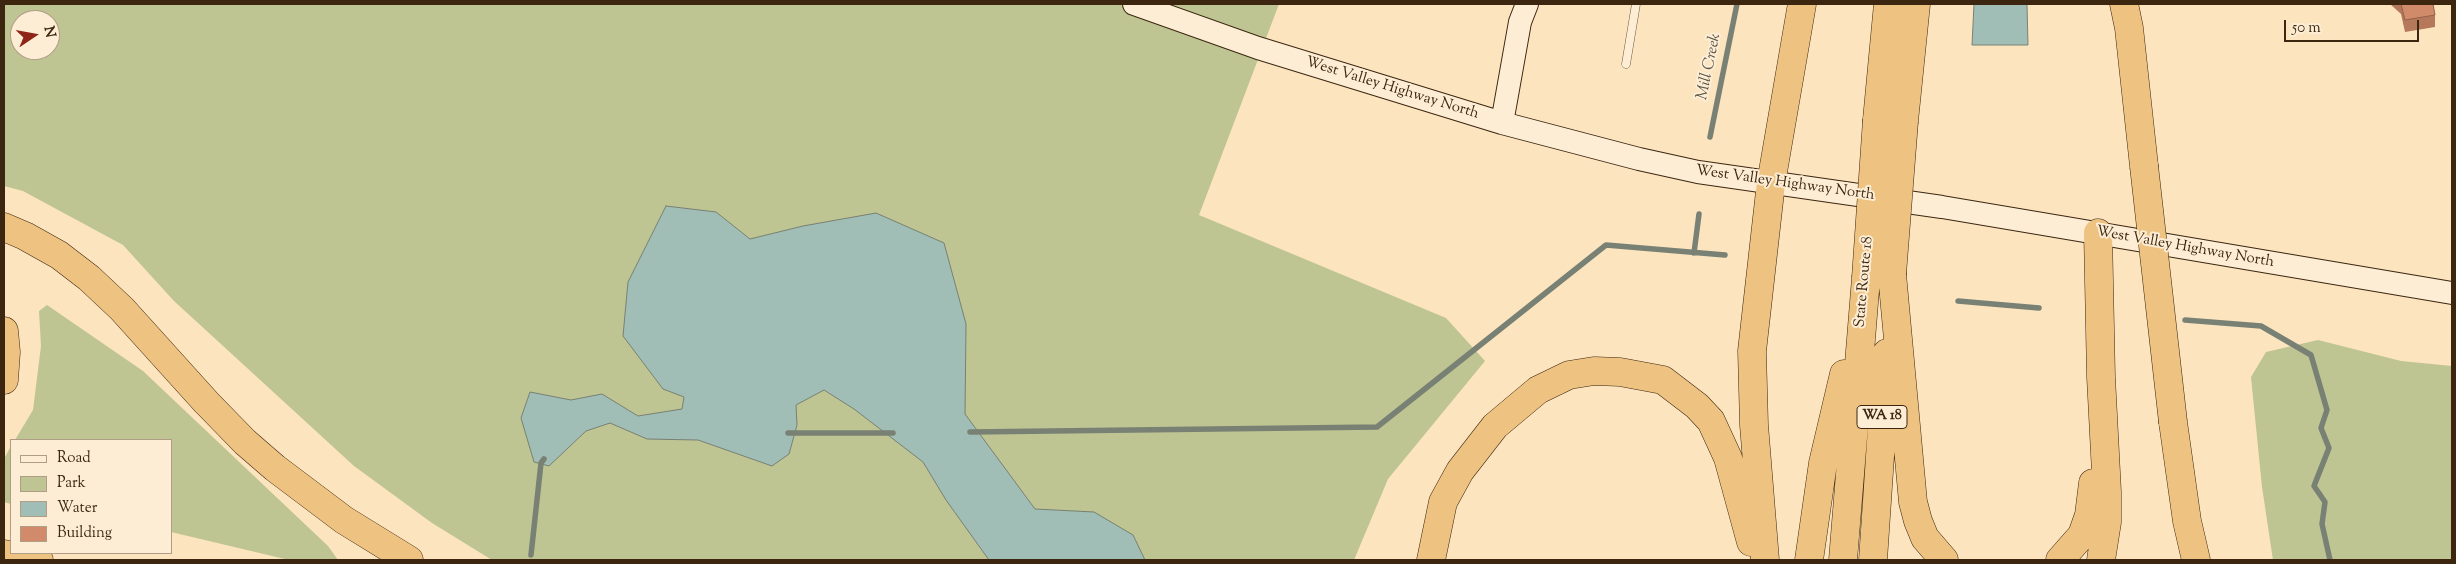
<!DOCTYPE html>
<style>
body{margin:0}
#map{position:relative;width:2456px;height:564px;overflow:hidden;background:#fce4bf;font-family:"Sorts Mill Goudy",serif}
canvas{display:block}
.frame{position:absolute;inset:0;border:5px solid #3c2610;pointer-events:none}
.legend{position:absolute;left:10px;top:439px;width:162px;height:115px;box-sizing:border-box;background:#fdedd5;border:1px solid #b09d86;margin:0;padding:6px 9px;list-style:none;font-size:15px;color:#3c2610}
.legend li{display:flex;align-items:center;gap:10px;height:25px}
.legend b{width:25px;border:1px solid #b09d86}
.north{position:absolute;left:10px;top:10px;width:50px;height:50px;box-sizing:border-box;background:#fdedd5;border:1px solid #b09d86;border-radius:50%;rotate:78deg;font-size:14px;font-weight:700;line-height:20px;text-align:center;color:#3c2610}
.north::after{content:'';display:block;margin:auto;width:18px;height:22px;background:#8f2418;clip-path:polygon(50% 0,100% 100%,50% 72%,0 100%)}
.scale{position:absolute;left:2284px;top:20px;width:135px;height:22px;box-sizing:border-box;border:2px solid #3c2610;border-top:0;padding-left:6px;font-size:15px;line-height:18px;white-space:nowrap;color:#3c2610;-webkit-text-stroke:4px #fdedd5;paint-order:stroke}
</style>
<div id="map">
<canvas width="2456" height="564"></canvas>
<div class="frame"></div>
<ul class="legend">
<li><b style="height:6px;background:#fdedd5"></b>Road</li>
<li><b style="height:14px;background:#bec492"></b>Park</li>
<li><b style="height:14px;background:#a0beb6"></b>Water</li>
<li><b style="height:14px;background:#d28b6a"></b>Building</li>
</ul>
<div class="north">N</div>
<div class="scale">50 m</div>
</div>
<script>
const ctx = document.querySelector('canvas').getContext('2d');
ctx.lineJoin = 'round';
function fillPath(path, color) { ctx.fillStyle = color; ctx.fill(path, 'evenodd'); }
const toPath = rows => new Path2D(rows.map(r => 'M' + r).join(''));
function trace(path, color, width, dash) { ctx.strokeStyle = color; ctx.lineWidth = width; ctx.lineCap = dash ? 'butt' : 'round'; ctx.setLineDash(dash || []); ctx.stroke(path); }
function label(font, color, halo, rows, align = 'center') {
  ctx.font = font + ' "Sorts Mill Goudy",serif'; ctx.lineWidth = 4; ctx.setLineDash([]); ctx.textBaseline = 'middle'; ctx.strokeStyle = halo; ctx.fillStyle = color; for (const [text, x, y, turn = 0] of rows) {
    ctx.save(); ctx.translate(x, y); ctx.rotate((+turn || 0) * Math.PI / 180); ctx.textAlign = isNaN(turn) ? turn : align; if (halo) ctx.strokeText(text, 0, 0); ctx.fillText(text, 0, 0); ctx.restore();
  }
}
fillPath(toPath([
 [4,4,1279,4,1199,215,1446,318,1485,361,1388,479,1354,560,492,560,432,523,354,466,174,301,123,245,23,191,4,186],
 [20,20,50,20,50,50,20,50],
 [47,305,143,371,328,546,338,560,289,560,171,532,171,440,15,440,33,410,41,346,39,311],
 [2318,340,2401,361,2452,366,2452,560,2273,560,2262,487,2251,377,2266,352],
 [11,446,11,504,4,502,4,459]
]), '#bec492');
const water = toPath([
 [1974,4,2027,4,2028,45,1972,45,1974,4],
 [666,206,716,212,750,239,803,226,876,213,944,243,966,324,965,414,1035,509,1094,512,1133,535,1145,560,989,560,946,500,923,462,854,409,824,390,796,405,797,425,789,454,772,466,698,440,647,439,610,423,586,431,549,466,534,462,521,418,530,392,571,400,602,394,638,416,682,409,684,397,663,389,623,336,628,282,666,206]
]);
fillPath(water, '#a0beb6');
trace(water, '#788174', 1);
trace(toPath([
 [1710,137,1737,4],
 [1694,253,1699,214],
 [1958,301,2039,308],
 [2185,320,2261,326,2311,355,2327,410,2321,428,2329,448,2314,486,2325,502,2322,524,2330,560],
 [970,432,1377,427,1606,245,1725,255],
 [788,433,893,433],
 [531,555,541,463,544,459]
]), '#788174', 5.5);
const service = toPath([
 [1626,64,1636,4]
]);
const secondary = toPath([
 [1134,4,1258,48,1502,123,1639,159,1698,172,1942,207,2452,293],
 [1502,123,1520,22,1527,4]
]);
const motorway = toPath([
 [2124,4,2129,28,2144,166],
 [1877,120,1888,4],
 [1904,121,1916,4],
 [4,227,25,236,59,255,89,278,122,309,206,402,245,442,275,468,344,520,409,560],
 [2098,233,2101,377,2107,492,2107,522,2101,560],
 [1892,274,1913,502,1918,521,1925,538,1944,560],
 [4,331,6,352,4,380],
 [2173,422,2187,521,2196,560],
 [4,554,39,560],
 [1431,560,1443,502,1460,471,1495,426,1538,390,1569,375,1594,371,1620,372,1663,380,1697,406,1711,421,1728,458,1751,542],
 [1765,560,1754,425,1752,351,1771,183,1802,4],
 [1809,560,1823,463,1844,374],
 [1843,560,1866,278],
 [1873,560,1887,353],
 [2060,560,2082,535,2089,515,2093,483]
]);
trace(service, '#6c563c', 9);
trace(secondary, '#3c2610', 24);
trace(motorway, '#3c2610', 29);
trace(service, '#fdedd5', 8);
trace(secondary, '#fdedd5', 22);
trace(motorway, '#eec280', 28);
const motorwayBridge = toPath([
 [2144,166,2173,422],
 [1892,274,1904,121],
 [1866,278,1877,120]
]);
trace(motorwayBridge, '#3c2610', 29, []);
trace(motorwayBridge, '#eec280', 28);
fillPath(toPath([
 [2390,4,2433,4,2435,15,2435,27,2405,32,2401,14]
]), '#b5785b');
const building = toPath([
 [2401,4,2433,4,2435,15,2405,20,2401,4]
]);
fillPath(building, '#d28b6a');
trace(building, '#93614a', 1);
for (const [x, y, w] of [
 [1882,417,50]
]) { const box = new Path2D(); box.roundRect(x - w / 2, y - 11.5, w, 23, 4); ctx.fillStyle = '#fdedd5'; ctx.fill(box); trace(box, '#3c2610', 1); }
label('bold 14px', '#3c2610', null, [
 ["WA 18",1882,417]
]);
label('15px', '#3c2610', '#fdedd5', [
 ["West Valley Highway North",1392,89,17],
 ["West Valley Highway North",1785,184,8],
 ["West Valley Highway North",2185,248,10],
 ["State Route 18",1865,282,-85]
]);
label('italic 16px', '#5a5442', '#fdedd5', [
 ["Mill Creek",1710,67,-78]
]);
</script>
